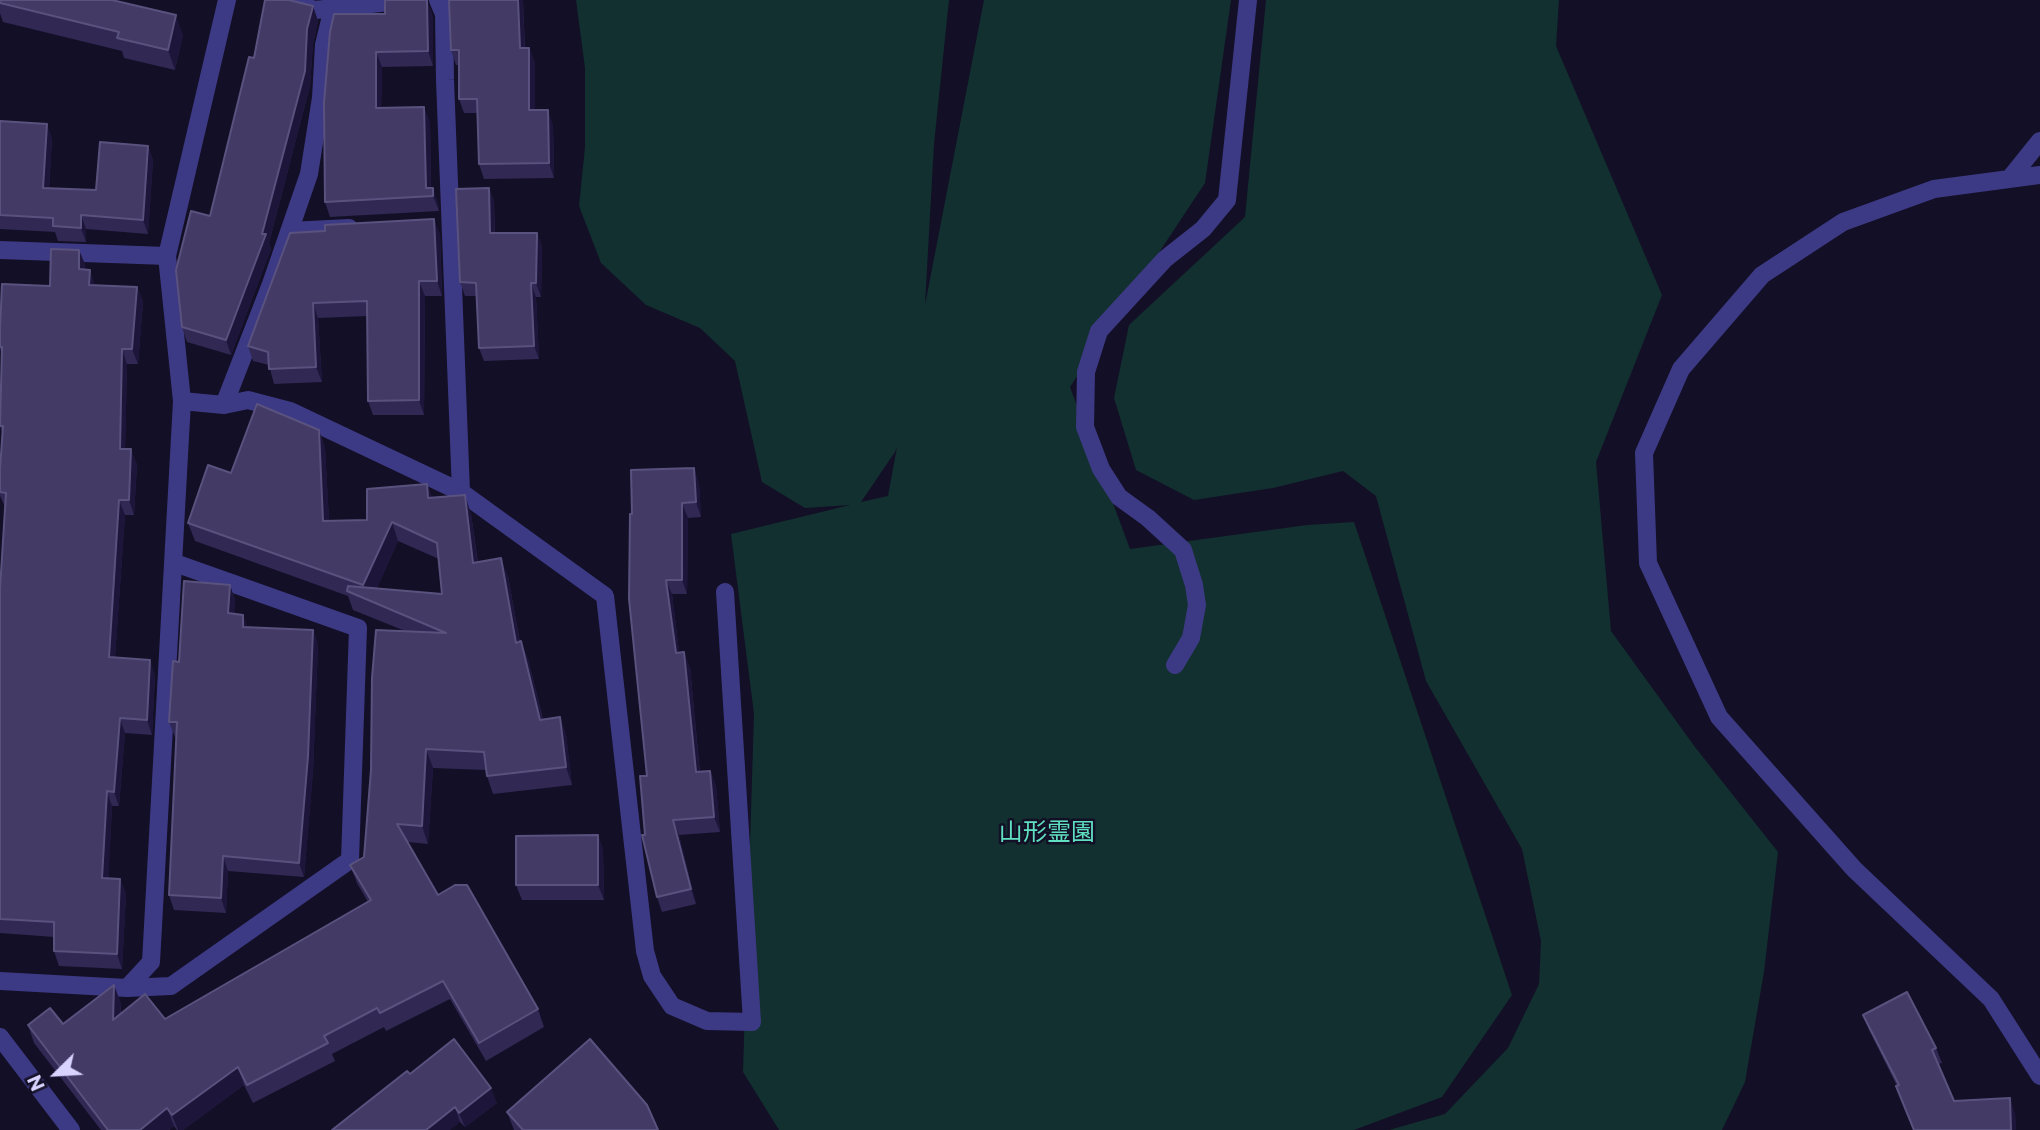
<!DOCTYPE html>
<meta charset="utf-8">
<style>
body{margin:0}
#map{position:relative;width:2040px;height:1130px;overflow:hidden;background:#130f26;font-family:Montserrat,sans-serif}
canvas{display:block}
.north{position:absolute;left:21px;top:1039px;width:70px;height:70px;-webkit-text-stroke:5px #130f26;paint-order:stroke;rotate:246deg;font-size:19px;font-weight:700;line-height:28px;text-align:center;color:#d9d4ff}
.north::after{content:'';display:block;margin:auto;width:24px;height:32px;background:#d9d4ff;clip-path:polygon(50% 0,100% 100%,50% 72%,0 100%)}
</style>
<div id="map">
<canvas width="2040" height="1130"></canvas>
<div class="north">N</div>
</div>
<script>
const ctx = document.querySelector('canvas').getContext('2d');
ctx.lineJoin = 'round';
function fillPath(path, color) { ctx.fillStyle = color; ctx.fill(path, 'evenodd'); }
const toPath = rows => new Path2D(rows.map(r => 'M' + r).join(''));
function trace(path, color, width, dash) { ctx.strokeStyle = color; ctx.lineWidth = width; ctx.lineCap = dash ? 'butt' : 'round'; ctx.setLineDash(dash || []); ctx.stroke(path); }
function label(font, color, halo, rows, align = 'center') {
  ctx.font = font + ' Montserrat,"Noto Sans JP",sans-serif'; ctx.lineWidth = 5; ctx.setLineDash([]); ctx.textBaseline = 'middle'; ctx.strokeStyle = halo; ctx.fillStyle = color; for (const [text, x, y, turn = 0] of rows) {
    ctx.save(); ctx.translate(x, y); ctx.rotate((+turn || 0) * Math.PI / 180); ctx.textAlign = isNaN(turn) ? turn : align; if (halo) ctx.strokeText(text, 0, 0); ctx.fillText(text, 0, 0); ctx.restore();
  }
}
fillPath(toPath([
 [576,0,949,0,934,144,925,305,984,0,1231,0,1205,183,1070,387,1130,549,1307,525,1354,522,1512,995,1442,1097,1354,1130,779,1130,743,1072,754,714,731,534,850,505,805,508,762,482,735,361,700,328,646,305,601,263,579,206,585,147,585,68],
 [897,447,888,496,861,502,895,452],
 [1266,0,1559,0,1556,46,1662,295,1596,462,1611,631,1695,747,1778,852,1764,972,1745,1082,1722,1130,1389,1130,1445,1114,1508,1048,1539,984,1541,941,1522,849,1426,681,1376,496,1343,471,1273,488,1194,500,1136,470,1114,398,1129,325,1245,217]
]), '#12302f');
trace(toPath([
 [282,0,315,10,408,0],
 [438,0,444,14,445,80,461,492],
 [2040,175,1934,189,1843,222,1762,275,1681,369,1644,453,1648,563,1719,717,1854,869,1991,999,2040,1076],
 [2011,177,2040,141],
 [290,231,349,228],
 [0,250,167,256],
 [182,401,224,405,248,400,290,411,461,492,605,596,645,951,652,976,672,1006,707,1021,752,1022,725,592],
 [224,405,271,284,309,174,321,98,324,45,333,8,341,0],
 [1175,665,1191,638,1197,605,1194,585,1183,550,1148,518,1119,497,1101,469,1085,427,1086,372,1099,331,1165,259,1203,229,1227,200,1248,0],
 [0,981,127,988,151,962,182,401,167,256,227,0],
 [127,988,171,986,350,860,358,628,175,563],
 [0,1037,71,1130]
]), '#3d3a85', 18);
fillPath(toPath([
 [0,0,183,35,175,70,124,58,122,51,3,22,0,13],
 [449,0,523,0,525,48,529,48,535,63,535,110,553,125,554,178,484,179,479,164,477,113,464,113,459,99,459,65,456,65,451,50],
 [313,6,318,21,313,44,310,86,269,243,271,249,231,355,187,342,182,327,210,216,254,58],
 [385,14,433,16,433,66,382,67,381,108,430,122,431,188,438,203,439,211,330,217,325,202],
 [0,121,52,138,49,189,96,190,148,146,153,160,148,234,86,229,86,242,58,241,55,232,0,229],
 [489,188,494,201,495,233,537,233,542,247,541,297,536,297,539,359,484,361,479,348,477,296,465,296,460,282],
 [290,233,440,234,442,296,425,296,424,415,373,415,368,401,368,316,318,318,322,382,274,384,269,365,253,361,248,346],
 [85,264,85,270,95,285,137,287,143,302,138,364,127,364,125,449,137,464,134,515,125,515,115,657,155,675,152,735,125,733,119,806,112,806,108,879,120,879,126,894,122,969,59,966,54,951,54,937,0,933,0,589,5,507,0,496,0,469,2,433,0,426,2,354,0,349,0,329,50,286],
 [319,430,325,448,329,521,367,520,427,484,432,498,471,514,478,562,508,576,520,642,528,659,543,719,560,717,566,735,572,785,493,794,487,776,486,770,433,768,428,844,408,842,438,895,538,1009,544,1027,486,1061,450,999,386,1031,384,1027,332,1054,335,1061,253,1103,244,1085,183,1130,177,1130,174,1126,169,1130,101,1130,34,1043,28,1025,63,1024,114,985,121,1004,121,1014,165,1019,368,902,357,883,350,865,364,857,405,631,353,610,348,596,195,541,188,523,231,473],
 [398,541,439,559,442,594,377,588],
 [699,483,701,517,688,518,687,594,672,594,679,652,690,667,700,772,710,771,716,786,720,832,679,835,696,904,662,912,657,897,645,835,647,776,632,514],
 [230,585,235,600,234,614,248,627,313,630,318,645,313,771,304,877,228,871,226,913,174,910,169,895,176,737,175,737,169,722,179,662],
 [598,835,603,850,604,900,522,900,516,885],
 [1863,1015,1936,1048,1942,1063,1938,1064,1954,1101,2015,1113,2016,1130,1913,1130,1896,1086,1897,1086,1869,1030],
 [410,1074,497,1103,465,1127,460,1122],
 [507,1112,658,1130,514,1130]
]), '#312854');
fillPath(toPath([
 [427,0,433,16,433,66,428,51],
 [518,0,523,0,525,62,520,48],
 [313,6,318,21,313,44,310,86,269,243,271,249,231,355,226,340],
 [176,15,183,35,175,70,168,50],
 [529,48,535,63,535,125,529,110],
 [376,52,382,67,381,123,376,108],
 [424,107,430,122,431,197,426,188],
 [548,110,553,125,554,178,549,163],
 [47,124,52,138,48,203,43,188],
 [148,146,153,160,148,234,143,220],
 [433,188,438,203,439,211,433,196],
 [489,188,494,201,495,247,490,233],
 [81,215,86,229,86,242,81,228],
 [434,219,440,234,442,296,437,281],
 [537,233,542,247,541,297,536,283],
 [79,250,85,264,84,284,79,269],
 [90,270,95,285,89,285],
 [419,281,425,296,424,415,419,400],
 [531,283,536,297,539,359,534,346],
 [137,287,143,302,138,364,132,349],
 [313,303,318,318,322,382,316,367],
 [122,349,127,364,125,463,120,449],
 [319,430,325,448,330,539,323,521],
 [131,449,137,464,134,515,129,500],
 [694,468,699,483,701,517,696,502],
 [427,484,433,502,428,498],
 [465,495,471,514,480,581,473,563],
 [119,500,125,515,114,672,109,657],
 [682,503,688,518,687,594,682,580],
 [392,522,398,541,371,602,369,601,363,585],
 [501,558,508,576,523,661,516,643],
 [666,580,672,594,681,668,676,653],
 [230,585,235,600,234,628,228,613],
 [243,615,249,630,243,627],
 [313,630,318,645,313,771,304,877,299,863],
 [521,641,528,659,547,738,540,720],
 [684,652,690,667,701,787,696,772],
 [150,660,155,675,152,735,147,720],
 [560,717,566,735,572,785,566,767],
 [120,718,125,733,119,806,114,792],
 [426,749,433,768,428,844,422,826],
 [710,771,716,786,720,832,714,817],
 [107,791,112,806,108,893,102,878],
 [673,820,679,835,696,904,691,889],
 [598,835,603,850,604,900,598,885],
 [223,856,228,871,226,913,221,898],
 [120,879,126,894,122,969,117,954],
 [114,985,121,1004,119,1038,113,1020],
 [238,1067,244,1085,183,1130,178,1130,172,1115],
 [491,1088,497,1103,465,1127,459,1113],
 [2010,1098,2015,1113,2016,1130,2011,1130],
 [455,1107,460,1122,450,1130,426,1130],
 [167,1108,174,1126,169,1130,140,1130]
]), '#1d163a');
const building = toPath([
 [0,0,112,0,176,15,168,50,117,38,119,32,0,3,0,0],
 [265,0,289,0,313,6,307,29,305,71,262,234,266,234,226,340,182,327,176,270,191,211,210,216,249,57,254,58,265,0],
 [385,0,427,0,427,2,428,51,376,52,376,108,424,107,426,188,433,188,433,196,325,202,324,103,330,32,334,14,385,14,385,0],
 [449,0,518,0,520,48,529,48,529,110,548,110,549,163,479,164,477,99,459,99,459,50,451,50,449,0],
 [0,121,47,124,43,188,96,190,100,142,148,146,143,220,81,215,81,228,53,226,53,218,0,215,0,121],
 [489,188,490,233,537,233,536,283,531,283,534,346,479,348,476,283,460,282,456,189,489,188],
 [434,219,437,281,419,281,419,400,368,401,367,301,313,303,316,367,269,369,268,352,248,346,290,233,325,231,325,225,434,219],
 [51,249,79,250,79,269,90,270,89,285,137,287,132,349,122,349,120,449,131,449,129,500,119,500,109,657,150,660,147,720,120,718,114,792,107,791,102,878,120,879,117,954,54,951,54,922,0,919,0,589,6,493,0,492,0,469,3,426,0,426,2,347,0,347,0,329,2,284,50,286,51,249],
 [257,404,319,430,323,521,367,520,367,489,427,484,428,498,465,495,473,563,501,558,516,643,521,641,540,720,560,717,566,767,487,776,484,752,426,749,422,826,397,824,438,895,455,885,467,885,538,1009,479,1043,443,981,380,1013,377,1008,324,1036,328,1043,247,1085,238,1067,172,1115,167,1108,140,1130,108,1130,28,1025,50,1008,63,1024,114,985,113,1020,145,994,165,1019,371,900,350,865,364,857,371,770,372,678,376,630,446,633,347,591,348,586,442,594,437,543,392,522,363,585,188,523,208,465,231,473,257,404],
 [694,468,696,502,682,503,682,580,666,580,676,653,684,652,696,772,710,771,714,817,673,820,691,889,657,897,642,835,645,835,640,776,647,776,629,599,630,514,632,514,631,470,694,468],
 [184,581,230,585,228,613,243,615,243,627,313,630,308,756,299,863,223,856,221,898,169,895,177,722,169,722,173,661,179,662,184,581],
 [598,835,598,885,516,885,516,836,598,835],
 [1907,992,1936,1048,1932,1050,1954,1101,2010,1098,2011,1130,1914,1130,1896,1086,1899,1085,1863,1015,1907,992],
 [454,1039,491,1088,459,1113,455,1107,426,1130,332,1130,407,1071,410,1074,454,1039],
 [590,1039,647,1105,658,1130,523,1130,507,1112,590,1039]
]);
fillPath(building, '#433a66');
trace(building, '#5a527e', 2);
label('24px', '#5fe0c0', '#130f26', [
 ["山形霊園",1047,833]
]);
</script>
